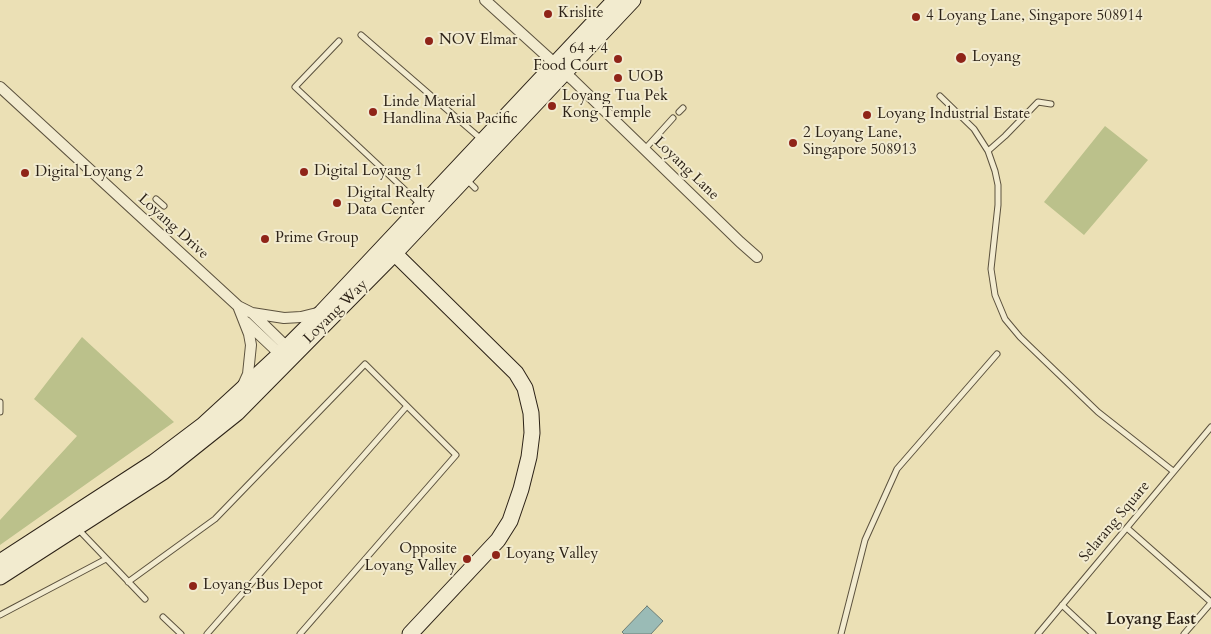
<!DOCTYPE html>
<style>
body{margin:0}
canvas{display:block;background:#ebe0b5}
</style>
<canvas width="1211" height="634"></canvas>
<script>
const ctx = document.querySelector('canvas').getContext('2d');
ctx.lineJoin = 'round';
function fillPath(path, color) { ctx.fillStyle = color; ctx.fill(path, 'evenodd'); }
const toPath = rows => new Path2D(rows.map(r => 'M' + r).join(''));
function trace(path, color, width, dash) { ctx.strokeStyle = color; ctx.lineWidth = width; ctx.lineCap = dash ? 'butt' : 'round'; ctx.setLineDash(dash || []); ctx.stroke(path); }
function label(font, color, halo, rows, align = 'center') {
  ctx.font = font + ' Cardo,serif'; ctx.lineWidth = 4; ctx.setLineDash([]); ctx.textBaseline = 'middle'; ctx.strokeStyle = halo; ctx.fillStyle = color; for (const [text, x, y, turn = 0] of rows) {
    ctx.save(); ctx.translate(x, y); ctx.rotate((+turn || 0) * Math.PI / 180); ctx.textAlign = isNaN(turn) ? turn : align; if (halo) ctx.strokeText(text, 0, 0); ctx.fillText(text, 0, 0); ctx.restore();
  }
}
fillPath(toPath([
 [1105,126,1148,160,1084,235,1044,202],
 [82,337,174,422,0,545,0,520,77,436,34,399]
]), '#bbc18b');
const water = toPath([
 [647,606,663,621,651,634,624,634,622,632,647,606]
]);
fillPath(water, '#9abbb6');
trace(water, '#6e7e76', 1);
const lane = toPath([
 [361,35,481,139],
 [339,41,295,87,420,204],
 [940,96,974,129,988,151,995,171,998,185,998,205,991,269,995,295,1005,319,1020,337,1098,412,1173,471],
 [679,112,683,108],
 [645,149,673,118],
 [988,151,1005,136,1038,102,1051,104],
 [467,180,475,188],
 [156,199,164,206],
 [0,402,0,412],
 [1127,528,1211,602],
 [78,529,145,599],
 [128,582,215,519,365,364,456,455,300,634],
 [1062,605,1093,634],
 [0,615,106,559],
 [163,617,181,634],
 [207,634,407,406],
 [841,634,865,540,897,469,997,354],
 [1038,634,1211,427],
 [1184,634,1211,603]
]);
const street = toPath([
 [485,0,573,80,740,242,757,257],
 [0,87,238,306,252,313,284,318,301,317,321,312],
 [238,306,249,334,251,345,248,374,243,385],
 [252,313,290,350],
 [246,322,283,357]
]);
const secondary = toPath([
 [388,247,516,373,525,388,531,413,532,433,529,457,521,489,510,521,498,540,410,634],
 [0,562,154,462,203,425,239,392,280,354,322,312,615,0],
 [0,577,163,472,237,413,395,253,633,0]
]);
trace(lane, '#5c523e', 7);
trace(street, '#5c523e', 12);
trace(secondary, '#2c2217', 17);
trace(lane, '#f2ebcf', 5);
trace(street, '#f2ebcf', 10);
trace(secondary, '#f2ebcf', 15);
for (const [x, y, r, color] of [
 [548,14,5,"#8f2418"],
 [916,17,5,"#8f2418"],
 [429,41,5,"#8f2418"],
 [961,58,6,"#8f2418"],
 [618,59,5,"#8f2418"],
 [618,78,5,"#8f2418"],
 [552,106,5,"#8f2418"],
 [373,112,5,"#8f2418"],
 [867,115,5,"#8f2418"],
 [793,143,5,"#8f2418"],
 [304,172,5,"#8f2418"],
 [25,173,5,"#8f2418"],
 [337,203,5,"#8f2418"],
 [265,239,5,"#8f2418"],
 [496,555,5,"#8f2418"],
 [467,559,5,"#8f2418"],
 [193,586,5,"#8f2418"]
]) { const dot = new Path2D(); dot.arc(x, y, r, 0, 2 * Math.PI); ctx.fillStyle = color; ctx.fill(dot); trace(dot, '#f2ebcf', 2); }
label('15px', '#2c2217', '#f2ebcf', [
 ["Krislite",558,14],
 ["4 Loyang Lane, Singapore 508914",926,17],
 ["NOV Elmar",439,41],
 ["64 + 4",608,50,"right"],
 ["Food Court",608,67,"right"],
 ["Loyang",972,58],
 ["UOB",628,78],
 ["Loyang Tua Pek",562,97],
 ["Kong Temple",562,114],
 ["Linde Material",383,103],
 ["Handlina Asia Pacific",383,120],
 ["Loyang Industrial Estate",877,115],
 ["2 Loyang Lane,",803,134],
 ["Singapore 508913",803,151],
 ["Digital Loyang 1",314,172],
 ["Digital Loyang 2",35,173],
 ["Digital Realty",347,194],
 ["Data Center",347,211],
 ["Prime Group",275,239],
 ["Opposite",457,550,"right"],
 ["Loyang Valley",457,567,"right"],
 ["Loyang Valley",506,555],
 ["Loyang Bus Depot",203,586]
], 'left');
label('15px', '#2c2217', '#f2ebcf', [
 ["Loyang Lane",686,169,44],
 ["Loyang Drive",173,227,42],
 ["Loyang Way",336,312,-45],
 ["Selarang Square",1115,522,-50]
]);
label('bold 16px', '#2c2217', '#f2ebcf', [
 ["Loyang East",1151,620]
]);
</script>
